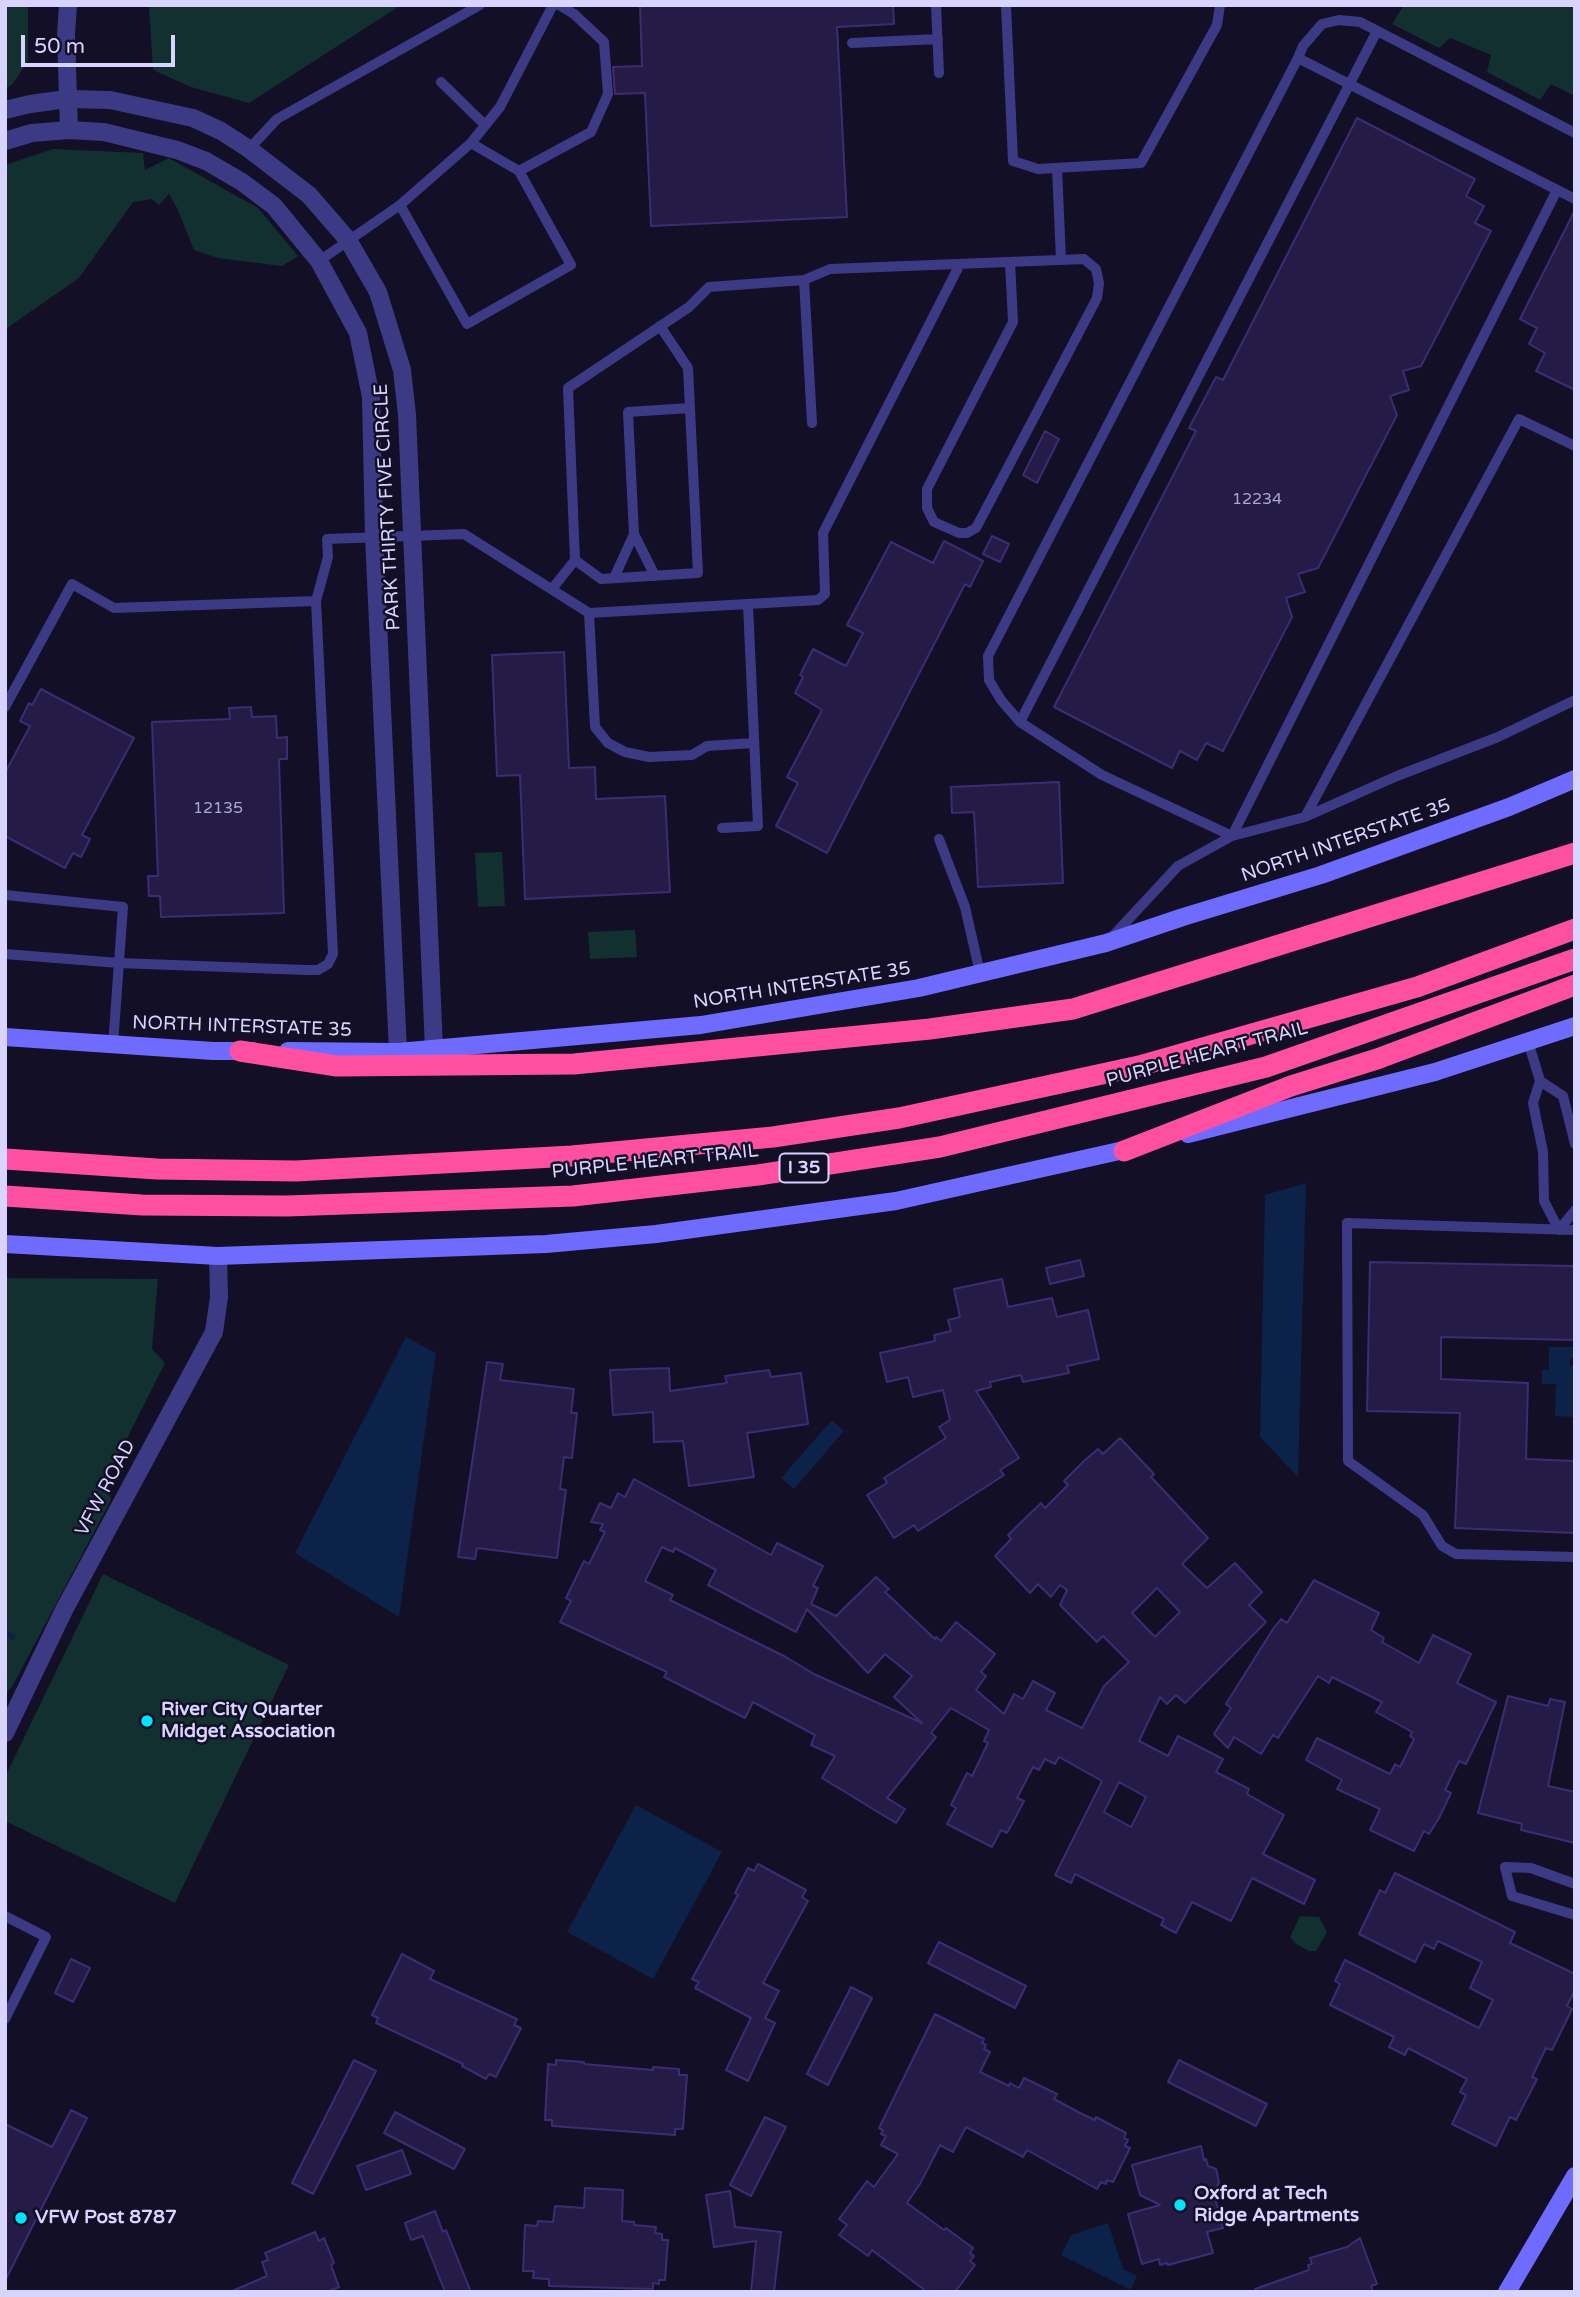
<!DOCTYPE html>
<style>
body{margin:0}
#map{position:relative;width:1580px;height:2297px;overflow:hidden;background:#130f26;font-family:"Varela Round",sans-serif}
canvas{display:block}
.frame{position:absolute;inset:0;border:7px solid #d9d4ff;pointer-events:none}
.scale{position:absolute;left:21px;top:35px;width:154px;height:32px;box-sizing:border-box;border:4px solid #d9d4ff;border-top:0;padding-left:9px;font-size:21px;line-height:24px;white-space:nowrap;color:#d9d4ff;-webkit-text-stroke:5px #130f26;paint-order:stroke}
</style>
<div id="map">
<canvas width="1580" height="2297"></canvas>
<div class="frame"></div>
<div class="scale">50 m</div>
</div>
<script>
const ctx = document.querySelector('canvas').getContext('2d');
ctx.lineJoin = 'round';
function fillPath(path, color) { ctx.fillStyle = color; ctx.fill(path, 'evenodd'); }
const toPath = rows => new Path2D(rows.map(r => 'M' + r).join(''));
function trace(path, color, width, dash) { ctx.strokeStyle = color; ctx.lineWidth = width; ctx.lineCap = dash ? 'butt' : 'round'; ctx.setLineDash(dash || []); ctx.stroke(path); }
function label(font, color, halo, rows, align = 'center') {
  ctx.font = font + ' "Varela Round",sans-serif'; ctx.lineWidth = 5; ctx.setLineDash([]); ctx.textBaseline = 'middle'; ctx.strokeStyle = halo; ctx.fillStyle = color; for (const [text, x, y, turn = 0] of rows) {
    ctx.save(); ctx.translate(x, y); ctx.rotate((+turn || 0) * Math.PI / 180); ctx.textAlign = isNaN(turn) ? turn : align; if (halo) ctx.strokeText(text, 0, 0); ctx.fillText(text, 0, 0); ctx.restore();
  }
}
fillPath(toPath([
 [5,5,28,5,28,61,12,85,5,88],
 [149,5,398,5,398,7,249,103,191,87,153,70],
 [1404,5,1575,5,1575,96,1551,84,1540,100,1487,72,1491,55,1450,38,1439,48,1392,24],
 [53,149,143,153,145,170,169,158,258,208,298,256,282,266,217,258,194,250,177,208,169,194,159,205,152,199,133,202,79,278,7,328,5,331,5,165],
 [502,852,505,906,478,907,475,853],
 [635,930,637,957,590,959,588,932],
 [5,1278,158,1279,152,1349,165,1363,105,1482,111,1500,12,1687,5,1694],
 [103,1574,289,1665,175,1903,5,1821,5,1777],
 [1300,1916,1319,1917,1327,1932,1316,1951,1309,1951,1296,1944,1290,1937]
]), '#12302f');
fillPath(toPath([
 [1306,1183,1298,1477,1260,1437,1265,1195],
 [406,1337,436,1353,399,1617,295,1553],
 [1549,1347,1575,1347,1575,1358,1570,1359,1570,1365,1575,1366,1575,1417,1555,1416,1556,1385,1559,1384,1542,1384,1542,1370,1549,1370],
 [832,1420,844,1431,794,1489,781,1478],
 [636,1805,722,1852,653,1979,567,1932],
 [1108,2223,1123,2269,1137,2276,1131,2290,1061,2255,1071,2235]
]), '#0c2248');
trace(toPath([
 [5,1632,12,1637]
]), '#0c2248', 6);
const building = toPath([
 [640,5,893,5,894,24,837,27,847,217,651,226,645,93,615,94,613,67,642,66,640,5],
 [1357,118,1475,179,1466,196,1484,206,1475,223,1491,231,1421,366,1403,371,1409,390,1390,396,1397,415,1318,568,1298,574,1305,592,1286,598,1292,617,1223,751,1206,743,1197,760,1180,751,1172,768,1054,707,1196,431,1189,428,1216,377,1223,380,1357,118],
 [1575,210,1575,390,1536,371,1545,353,1529,344,1537,328,1520,319,1575,210],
 [1045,431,1059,439,1037,483,1023,475,1045,431],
 [992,536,1009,544,1000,562,983,554,992,536],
 [944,541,983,561,970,587,965,584,827,853,776,826,798,783,787,777,822,710,795,693,803,677,800,675,813,649,846,666,863,633,847,625,891,542,933,563,944,541],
 [564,652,569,768,595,767,596,799,665,796,670,892,525,899,520,775,497,776,492,655,564,652],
 [41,689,134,738,82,835,90,839,81,857,73,853,65,868,5,836,5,773,30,726,20,721,29,703,32,705,41,689],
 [251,707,252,717,276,716,277,738,287,737,287,759,279,759,284,913,161,917,160,896,149,896,148,876,158,876,152,722,230,719,229,708,251,707],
 [1059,782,1063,883,978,887,974,812,952,813,951,787,1059,782],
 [1080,1260,1084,1276,1050,1284,1046,1268,1080,1260],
 [1370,1262,1575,1266,1575,1340,1441,1337,1441,1379,1528,1383,1526,1459,1575,1461,1575,1533,1455,1528,1460,1413,1367,1411,1370,1262],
 [1002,1279,1008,1307,1052,1298,1057,1317,1088,1310,1099,1359,1067,1366,1069,1373,1023,1382,1021,1375,990,1382,991,1387,976,1391,1019,1458,1000,1470,1004,1475,918,1531,914,1525,894,1538,867,1495,887,1483,884,1478,946,1438,939,1427,950,1420,943,1390,913,1397,908,1377,887,1382,880,1353,935,1341,934,1335,951,1331,948,1320,960,1317,954,1289,1002,1279],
 [487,1362,503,1364,500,1380,574,1389,571,1413,577,1413,572,1458,564,1457,560,1489,566,1490,557,1558,477,1548,475,1559,458,1557,487,1362],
 [669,1368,670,1391,727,1383,725,1376,769,1370,771,1377,801,1373,808,1424,747,1433,754,1477,689,1486,683,1441,654,1442,653,1412,613,1415,610,1370,669,1368],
 [1120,1438,1154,1474,1151,1477,1208,1538,1182,1564,1207,1588,1235,1563,1262,1592,1249,1605,1266,1622,1185,1703,1176,1695,1167,1704,1160,1697,1139,1741,1168,1756,1178,1736,1223,1759,1216,1772,1249,1789,1247,1794,1284,1815,1263,1854,1315,1880,1304,1904,1252,1878,1231,1921,1192,1902,1176,1933,1161,1925,1164,1919,1075,1874,1071,1883,1055,1875,1102,1781,1059,1757,1055,1764,1045,1759,1039,1770,1033,1767,1017,1798,1024,1801,1013,1822,1007,1833,1001,1830,992,1847,947,1824,956,1808,951,1805,967,1773,972,1776,988,1743,984,1741,989,1730,951,1708,931,1733,936,1737,887,1798,905,1809,896,1823,822,1778,835,1756,811,1745,815,1735,753,1702,745,1718,664,1677,667,1672,560,1622,571,1601,566,1598,584,1561,589,1564,605,1532,600,1530,603,1524,591,1522,600,1503,611,1508,618,1493,625,1497,634,1479,771,1555,777,1543,823,1566,813,1586,818,1588,811,1604,836,1616,876,1577,889,1589,885,1592,935,1639,936,1637,941,1641,956,1622,995,1654,981,1672,986,1676,976,1690,1004,1714,1014,1694,1023,1699,1033,1681,1055,1693,1046,1710,1082,1728,1104,1686,1129,1662,1103,1636,1097,1642,1060,1605,1067,1590,1060,1585,1051,1597,1038,1584,1030,1593,995,1556,1011,1539,1008,1535,1041,1503,1045,1508,1068,1485,1064,1481,1085,1460,1098,1449,1103,1454,1120,1438],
 [662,1547,673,1552,675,1548,716,1570,708,1585,796,1632,807,1609,868,1673,885,1654,912,1676,894,1697,922,1723,814,1674,784,1656,670,1600,673,1595,645,1581,662,1547],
 [1157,1588,1180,1612,1155,1637,1132,1613,1157,1588],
 [1119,1782,1146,1797,1131,1827,1104,1812,1119,1782],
 [1314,1580,1379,1613,1371,1630,1384,1638,1382,1642,1419,1663,1433,1635,1471,1654,1457,1683,1496,1702,1466,1764,1459,1761,1445,1790,1451,1793,1439,1818,1429,1834,1424,1831,1414,1851,1370,1830,1380,1809,1337,1789,1342,1780,1306,1760,1317,1738,1390,1774,1395,1764,1400,1767,1414,1739,1410,1736,1412,1732,1376,1712,1382,1702,1332,1677,1329,1683,1318,1676,1278,1738,1273,1735,1261,1754,1234,1737,1228,1748,1214,1734,1231,1708,1226,1704,1273,1629,1281,1619,1287,1623,1314,1580],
 [1508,1696,1548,1706,1550,1699,1565,1702,1548,1786,1575,1792,1575,1843,1521,1830,1522,1824,1478,1813,1508,1696],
 [758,1864,806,1890,802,1897,808,1901,763,1983,779,1991,765,2018,775,2023,748,2081,726,2070,751,2018,695,1988,699,1982,692,1979,738,1895,735,1893,748,1868,754,1871,758,1864],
 [1395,1873,1515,1932,1510,1943,1575,1974,1575,1990,1567,2006,1572,2009,1552,2050,1546,2048,1532,2077,1537,2079,1516,2120,1510,2117,1496,2146,1452,2124,1466,2095,1460,2092,1467,2079,1408,2048,1405,2055,1389,2047,1394,2037,1330,2005,1340,1984,1335,1981,1345,1960,1479,2028,1493,2000,1470,1988,1482,1962,1438,1941,1434,1949,1424,1944,1415,1962,1359,1934,1380,1890,1385,1893,1395,1873],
 [939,1942,1026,1986,1015,2008,928,1963,939,1942],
 [402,1954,434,1971,430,1979,517,2019,514,2025,521,2028,496,2077,489,2074,486,2079,462,2066,463,2064,376,2023,378,2018,372,2015,402,1954],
 [71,1959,90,1968,73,2002,55,1993,71,1959],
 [851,1987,872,1998,828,2085,807,2074,851,1987],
 [935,2014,984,2039,982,2043,986,2045,984,2049,990,2052,980,2072,1009,2086,1010,2083,1019,2088,1024,2078,1057,2094,1054,2099,1082,2114,1095,2120,1096,2117,1126,2133,1124,2138,1128,2140,1125,2146,1130,2148,1113,2182,1107,2180,1106,2184,1101,2182,1097,2189,1027,2150,1023,2157,966,2127,953,2152,940,2145,920,2184,907,2203,944,2230,946,2228,973,2248,970,2253,974,2256,970,2261,975,2265,955,2292,927,2292,872,2250,868,2256,839,2235,847,2225,839,2219,867,2181,874,2187,898,2154,881,2145,886,2136,881,2134,883,2130,879,2128,935,2014],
 [354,2060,376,2071,313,2194,292,2183,354,2060],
 [556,2060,584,2062,584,2064,653,2070,653,2067,679,2069,679,2075,687,2075,683,2129,675,2129,675,2135,552,2126,552,2120,545,2120,548,2064,556,2065,556,2060],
 [1179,2060,1267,2104,1256,2126,1168,2082,1179,2060],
 [71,2110,87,2118,5,2281,5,2124,52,2147,71,2110],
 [395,2112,465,2149,454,2169,384,2133,395,2112],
 [765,2117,786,2127,751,2196,730,2185,765,2117],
 [1201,2146,1204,2160,1206,2159,1208,2166,1216,2169,1219,2182,1214,2194,1223,2228,1207,2232,1213,2253,1168,2265,1167,2263,1160,2265,1159,2259,1142,2264,1128,2214,1160,2205,1140,2195,1132,2165,1201,2146],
 [402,2150,411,2174,366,2190,357,2166,402,2150],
 [585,2188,623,2190,622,2221,634,2222,634,2225,656,2227,655,2233,662,2234,662,2240,668,2240,665,2280,659,2280,659,2284,653,2283,653,2289,549,2286,549,2279,533,2278,534,2271,523,2271,525,2225,537,2226,538,2221,553,2222,555,2206,584,2208,585,2188],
 [730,2191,735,2227,781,2232,774,2292,751,2292,756,2241,714,2247,706,2195,730,2191],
 [435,2211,443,2232,446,2230,471,2292,445,2292,423,2236,411,2240,405,2223,435,2211],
 [315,2232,319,2241,324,2238,334,2263,331,2265,339,2287,326,2292,230,2292,267,2276,262,2262,268,2260,265,2253,315,2232],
 [1360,2238,1377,2284,1371,2286,1373,2292,1256,2292,1255,2289,1309,2270,1308,2265,1312,2264,1310,2258,1347,2247,1360,2238]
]);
fillPath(building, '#241b47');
trace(building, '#3b2d73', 2);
trace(toPath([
 [936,5,939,73],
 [1006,5,1013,161,1038,169,1141,163,1217,25,1220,5],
 [852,43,938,39],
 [441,82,485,125],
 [1575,133,1360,22,1339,20,1322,24,1303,46,1298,58,1575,199],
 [249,149,277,119,480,5],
 [1057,168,1061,260],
 [519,171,591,132,608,94,604,42,574,14,559,5],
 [400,205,467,324,571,265,519,171,471,143],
 [319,261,400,205,471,143,500,107,553,5],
 [804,280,812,423],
 [575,560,601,579,698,573,688,368,660,326],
 [655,576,634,534,628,412,690,408],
 [614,578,634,534],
 [552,589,575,560,568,388,689,307,709,287,804,280,830,269,1084,259,1096,269,1099,283,1097,298,976,528,967,533,959,533,934,522,927,508,927,489,1013,322,1010,262],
 [589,613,595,727,608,743,625,752,649,757,692,755,707,746,754,743],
 [5,707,72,584,114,608,316,601],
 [1020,722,1377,31],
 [1305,817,1397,776,1498,737,1575,700],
 [722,828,758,826,748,605],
 [1232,836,1102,775,1020,722,1001,700,989,680,988,656,1298,58],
 [1232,836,1557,190],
 [939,839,965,907,980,973],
 [5,895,123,907,113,1045],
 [1112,937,1178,866,1232,836,1305,817,1519,419,1575,446],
 [5,954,119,963,306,970,318,970,328,964,333,954,316,601,328,557,327,539,464,534,589,613,818,600,825,594,823,533,960,264],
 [1528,1041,1540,1081,1533,1103,1543,1152,1544,1201,1559,1230],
 [1540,1081,1563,1096,1575,1144],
 [1559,1230,1575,1210],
 [1575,1230,1347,1223,1348,1461,1423,1515,1442,1546,1456,1554,1575,1557],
 [1575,1884,1531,1868,1505,1867,1512,1896,1575,1915],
 [5,1916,46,1937,5,2019]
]), '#3d3a85', 10);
trace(toPath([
 [68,5,66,34,69,130],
 [5,110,30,104,67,99,110,100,193,118,221,131,249,149,309,195,348,240,378,292,402,370,407,415,434,1049],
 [5,141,32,133,69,130,104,132,177,150,206,161,242,182,274,206,319,261,358,333,371,397,374,537,398,1052],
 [5,1733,64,1610,214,1332,219,1297,218,1256]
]), '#3d3a85', 18);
trace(toPath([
 [5,1037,213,1051,253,1051],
 [288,1051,398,1052,701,1025,919,988,1106,943,1183,917,1321,875,1509,807,1575,779],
 [1188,1134,1435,1072,1575,1026],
 [5,1244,218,1256,546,1244,656,1234,896,1201,1137,1147],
 [1507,2292,1575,2176]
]), '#6f6bff', 18);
trace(toPath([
 [240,1051,337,1066,574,1064,930,1029,1073,1009,1575,853],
 [1124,1151,1291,1086,1377,1059,1575,985],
 [5,1159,157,1169,296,1171,572,1156,773,1137,899,1118,1139,1066,1417,987,1575,929],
 [5,1196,142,1205,287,1206,573,1196,758,1175,940,1147,1266,1067,1575,959]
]), '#ff4fa3', 21);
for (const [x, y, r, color] of [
 [147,1721,7,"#00e5ff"],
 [1180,2205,7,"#00e5ff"],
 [21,2218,7,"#00e5ff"]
]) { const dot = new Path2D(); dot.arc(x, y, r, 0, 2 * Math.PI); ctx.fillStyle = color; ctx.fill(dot); trace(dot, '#130f26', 2.5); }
label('16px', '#aca6d1', null, [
 ["12234",1257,500],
 ["12135",218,809]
]);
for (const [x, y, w] of [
 [804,1168,49]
]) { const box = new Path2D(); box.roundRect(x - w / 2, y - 14.5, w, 29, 5); ctx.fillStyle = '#130f26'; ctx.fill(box); trace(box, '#d9d4ff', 2); }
label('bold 18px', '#d9d4ff', null, [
 ["I 35",804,1168]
]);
label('19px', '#d9d4ff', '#130f26', [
 ["PARK THIRTY FIVE CIRCLE",388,507,-93],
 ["NORTH INTERSTATE 35",1346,841,-19],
 ["NORTH INTERSTATE 35",802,986,-9],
 ["NORTH INTERSTATE 35",242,1027,2],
 ["PURPLE HEART TRAIL",1207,1055,-15],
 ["PURPLE HEART TRAIL",655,1162,-6],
 ["VFW ROAD",106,1488,-62]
]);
label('bold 19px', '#d9d4ff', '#130f26', [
 ["River City Quarter",161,1710],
 ["Midget Association",161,1732],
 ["Oxford at Tech",1194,2194],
 ["Ridge Apartments",1194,2216],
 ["VFW Post 8787",35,2218]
], 'left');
</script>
